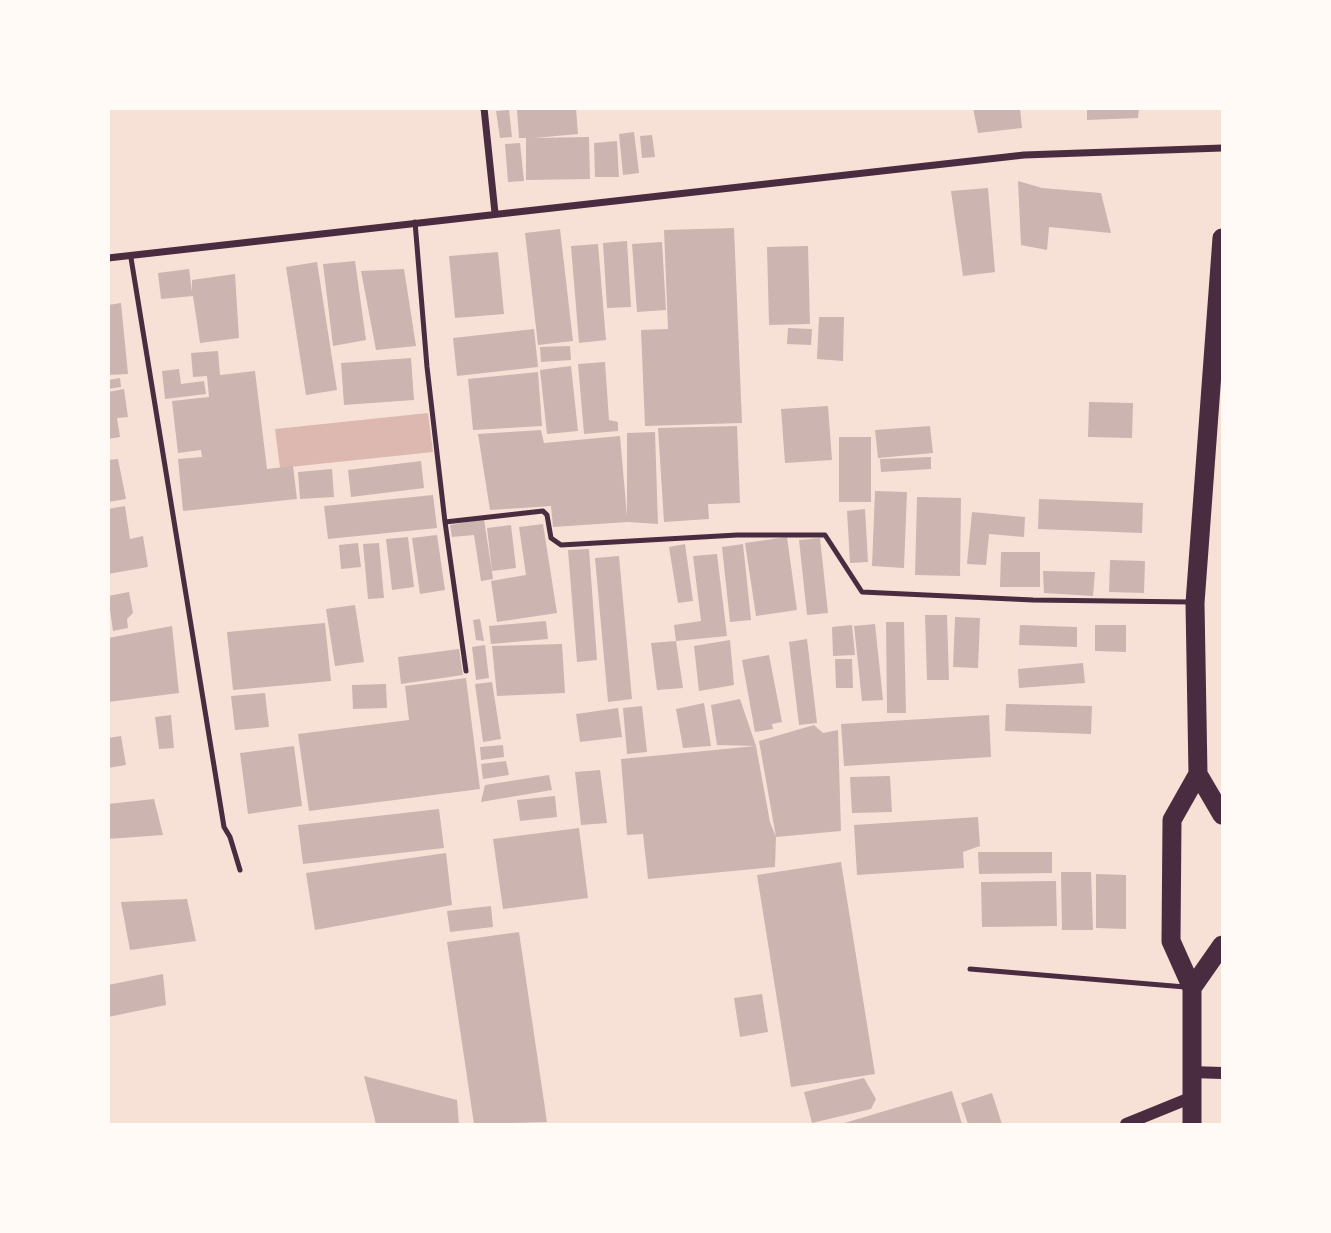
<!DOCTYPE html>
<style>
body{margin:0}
#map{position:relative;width:1331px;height:1233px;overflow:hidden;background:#f7e1d7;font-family:"Noto Serif",serif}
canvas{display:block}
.frame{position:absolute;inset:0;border:110px solid #fffaf5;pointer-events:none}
</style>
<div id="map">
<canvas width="1331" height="1233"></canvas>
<div class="frame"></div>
</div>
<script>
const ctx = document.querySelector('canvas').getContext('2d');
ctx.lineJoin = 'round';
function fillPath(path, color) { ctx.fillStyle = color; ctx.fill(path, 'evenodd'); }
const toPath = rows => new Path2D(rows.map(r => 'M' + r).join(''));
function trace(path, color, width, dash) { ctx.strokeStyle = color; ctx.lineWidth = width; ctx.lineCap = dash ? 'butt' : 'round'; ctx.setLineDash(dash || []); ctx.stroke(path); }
fillPath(toPath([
 [428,413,433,452,280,468,275,429]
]), '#dcb8b0');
fillPath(toPath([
 [576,108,578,134,534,138,589,137,590,179,526,180,526,138,519,138,517,110],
 [973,108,1020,108,1022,128,978,133],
 [1087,108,1139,108,1138,118,1087,120],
 [509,110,512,137,500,138,496,111],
 [634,132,639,173,623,175,619,134],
 [652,135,655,157,642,158,640,136],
 [617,141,619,177,595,177,594,143],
 [520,143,524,181,508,182,505,144],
 [1018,181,1042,188,1101,193,1111,233,1049,227,1047,250,1021,245],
 [988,188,995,272,963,276,951,191],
 [734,228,742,423,645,426,641,330,668,329,664,230],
 [560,229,573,341,538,345,525,233],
 [627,241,631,307,607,308,603,243],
 [662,242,666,310,637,312,632,244],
 [598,244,606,340,579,343,571,246],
 [808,246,810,324,769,325,767,247],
 [498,252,504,314,455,318,449,256],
 [355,261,366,340,333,346,323,264],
 [317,262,337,390,306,395,286,267],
 [189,269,192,292,192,280,235,274,239,338,200,343,193,296,161,299,158,273],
 [404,269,416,346,376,350,361,271],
 [121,303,128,374,108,375,108,305],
 [819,317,844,317,843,361,817,359],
 [788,328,812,329,811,345,787,344],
 [534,329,538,367,457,376,453,338],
 [570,346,571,360,541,362,540,347],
 [218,351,220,375,255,371,267,469,293,466,297,499,183,511,178,459,202,457,201,450,178,453,172,401,209,397,207,376,193,377,191,353],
 [411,358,414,400,344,405,341,363],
 [605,362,609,420,618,422,618,431,584,434,578,364],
 [571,366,578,431,547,434,540,370],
 [179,369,181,384,204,381,206,394,165,399,162,371],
 [538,372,542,426,473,430,468,379],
 [120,378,121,387,108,389,108,380],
 [124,389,128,417,117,418,120,437,108,439,108,392],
 [1089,402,1133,403,1132,438,1088,437],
 [828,406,832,460,785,463,781,409],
 [737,426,740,503,708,504,709,519,664,522,658,428],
 [930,426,933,453,878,458,875,430],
 [541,430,544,443,620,436,627,516,627,433,655,432,658,524,628,522,553,527,551,506,490,510,478,434],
 [839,437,871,437,871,502,839,502],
 [931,457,931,469,881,472,880,459],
 [118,459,126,499,108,502,108,460],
 [421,461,424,488,351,497,348,470],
 [332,469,334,497,300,499,298,472],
 [875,491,907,492,904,568,872,566],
 [433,495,437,528,328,539,324,506],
 [917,497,961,498,960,576,915,575],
 [1039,499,1143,503,1142,533,1038,529],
 [125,506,130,539,143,536,148,567,108,574,108,509],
 [865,509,868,562,850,563,847,511],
 [972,512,1025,517,1024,537,989,534,986,565,967,564],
 [484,519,493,579,481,581,474,535,452,537,450,525],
 [543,524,557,613,497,622,491,581,526,575,519,527],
 [511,525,516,568,492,571,487,528],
 [437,535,445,590,420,594,412,538],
 [408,537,414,587,392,590,386,539],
 [787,537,797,610,756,616,745,543],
 [820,538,828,613,807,615,799,540],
 [358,543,361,567,341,569,339,545],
 [379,543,384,598,368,599,363,544],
 [685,544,693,601,678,603,669,547],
 [743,544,751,620,730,622,722,547],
 [589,549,597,660,577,662,568,550],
 [1001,552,1040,552,1040,587,1000,587],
 [717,554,727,636,676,641,674,625,701,621,693,556],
 [619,556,632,699,608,702,595,558],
 [1110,560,1145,561,1144,593,1109,592],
 [1043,571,1095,572,1093,596,1044,593],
 [129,592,133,613,127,619,128,628,113,631,108,596],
 [355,605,364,662,335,666,326,609],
 [925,615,947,615,949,680,927,680],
 [955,617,980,618,978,668,953,667],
 [480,619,484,641,476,640,473,620],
 [546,621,548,639,491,644,489,626],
 [886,622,904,622,906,713,887,713],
 [325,623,331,681,233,690,227,632],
 [875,624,883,700,862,701,854,626],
 [852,625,855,655,833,656,832,627],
 [1020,625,1077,627,1077,647,1019,645],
 [1095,625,1126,625,1126,652,1095,651],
 [172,626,179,693,108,702,108,638],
 [807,639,817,723,799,725,789,642],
 [730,640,734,685,699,691,694,646],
 [676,641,683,688,657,690,651,643],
 [562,644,565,693,497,696,492,646],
 [485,645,489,678,476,680,472,647],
 [459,649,463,675,401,684,398,657],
 [769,655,782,722,772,724,773,729,755,732,742,660],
 [835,659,852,659,853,688,836,688],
 [1083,663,1085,683,1019,688,1018,669],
 [466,678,480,789,309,811,298,734,409,720,405,686],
 [492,682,501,739,483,742,475,684],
 [386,684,387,708,353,709,352,685],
 [265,693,269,727,235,730,231,696],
 [740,699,756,746,770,822,776,837,775,867,648,879,643,834,627,835,621,759,756,746,717,745,711,705],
 [704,703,711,746,683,748,676,709],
 [1006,704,1092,706,1091,734,1005,731],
 [642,706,647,752,627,754,623,708],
 [618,708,622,737,580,742,576,714],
 [171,715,174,748,159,749,155,717],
 [989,715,991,757,844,766,841,724],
 [814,725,823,733,838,730,841,831,776,837,759,741],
 [121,736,126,765,108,768,108,738],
 [503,745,504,757,481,760,480,747],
 [294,746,302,806,248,814,240,753],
 [506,761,509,775,483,779,481,764],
 [600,770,607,823,581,825,575,772],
 [549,775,552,790,481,802,485,785],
 [890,776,892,812,852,813,850,777],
 [555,796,557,817,520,821,517,800],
 [154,799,163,835,108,839,108,804],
 [439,809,444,848,303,864,298,825],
 [978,817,980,846,963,852,964,868,857,875,854,825],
 [579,828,588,898,503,909,493,839],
 [978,852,1052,852,1052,873,979,874],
 [446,853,452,905,315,930,306,873],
 [841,862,875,1074,791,1087,757,875],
 [1061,872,1091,872,1093,930,1062,930],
 [1096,874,1126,875,1126,929,1096,928],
 [1056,881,1057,926,982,927,981,882],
 [187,899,196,941,130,950,121,902],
 [491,906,493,927,450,932,447,911],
 [519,932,547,1122,474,1124,447,942],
 [163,974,166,1005,108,1017,108,985],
 [762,994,768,1032,740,1037,734,998],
 [364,1076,457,1100,459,1124,376,1124],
 [864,1078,876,1099,871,1109,812,1123,804,1092],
 [952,1091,962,1124,841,1124],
 [992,1093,1002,1124,968,1124,961,1103]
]), '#ccb4b1');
trace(toPath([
 [415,222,427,367,445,522,543,511,547,515,551,538,561,545,737,535,825,535,862,592,1033,600,1191,602],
 [131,258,224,827,230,837,240,870],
 [445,522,466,671],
 [970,969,1185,987]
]), '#4a2c40', 5);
trace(toPath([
 [484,108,495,213],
 [108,258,1024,155,1222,148]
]), '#4a2c40', 7);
trace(toPath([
 [1191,1072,1222,1073],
 [1126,1124,1190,1098]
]), '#4a2c40', 12);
trace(toPath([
 [1198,774,1222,815],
 [1192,988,1222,945],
 [1192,1124,1192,988,1171,941,1172,820,1198,774,1195,603,1222,238]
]), '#4a2c40', 19);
</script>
